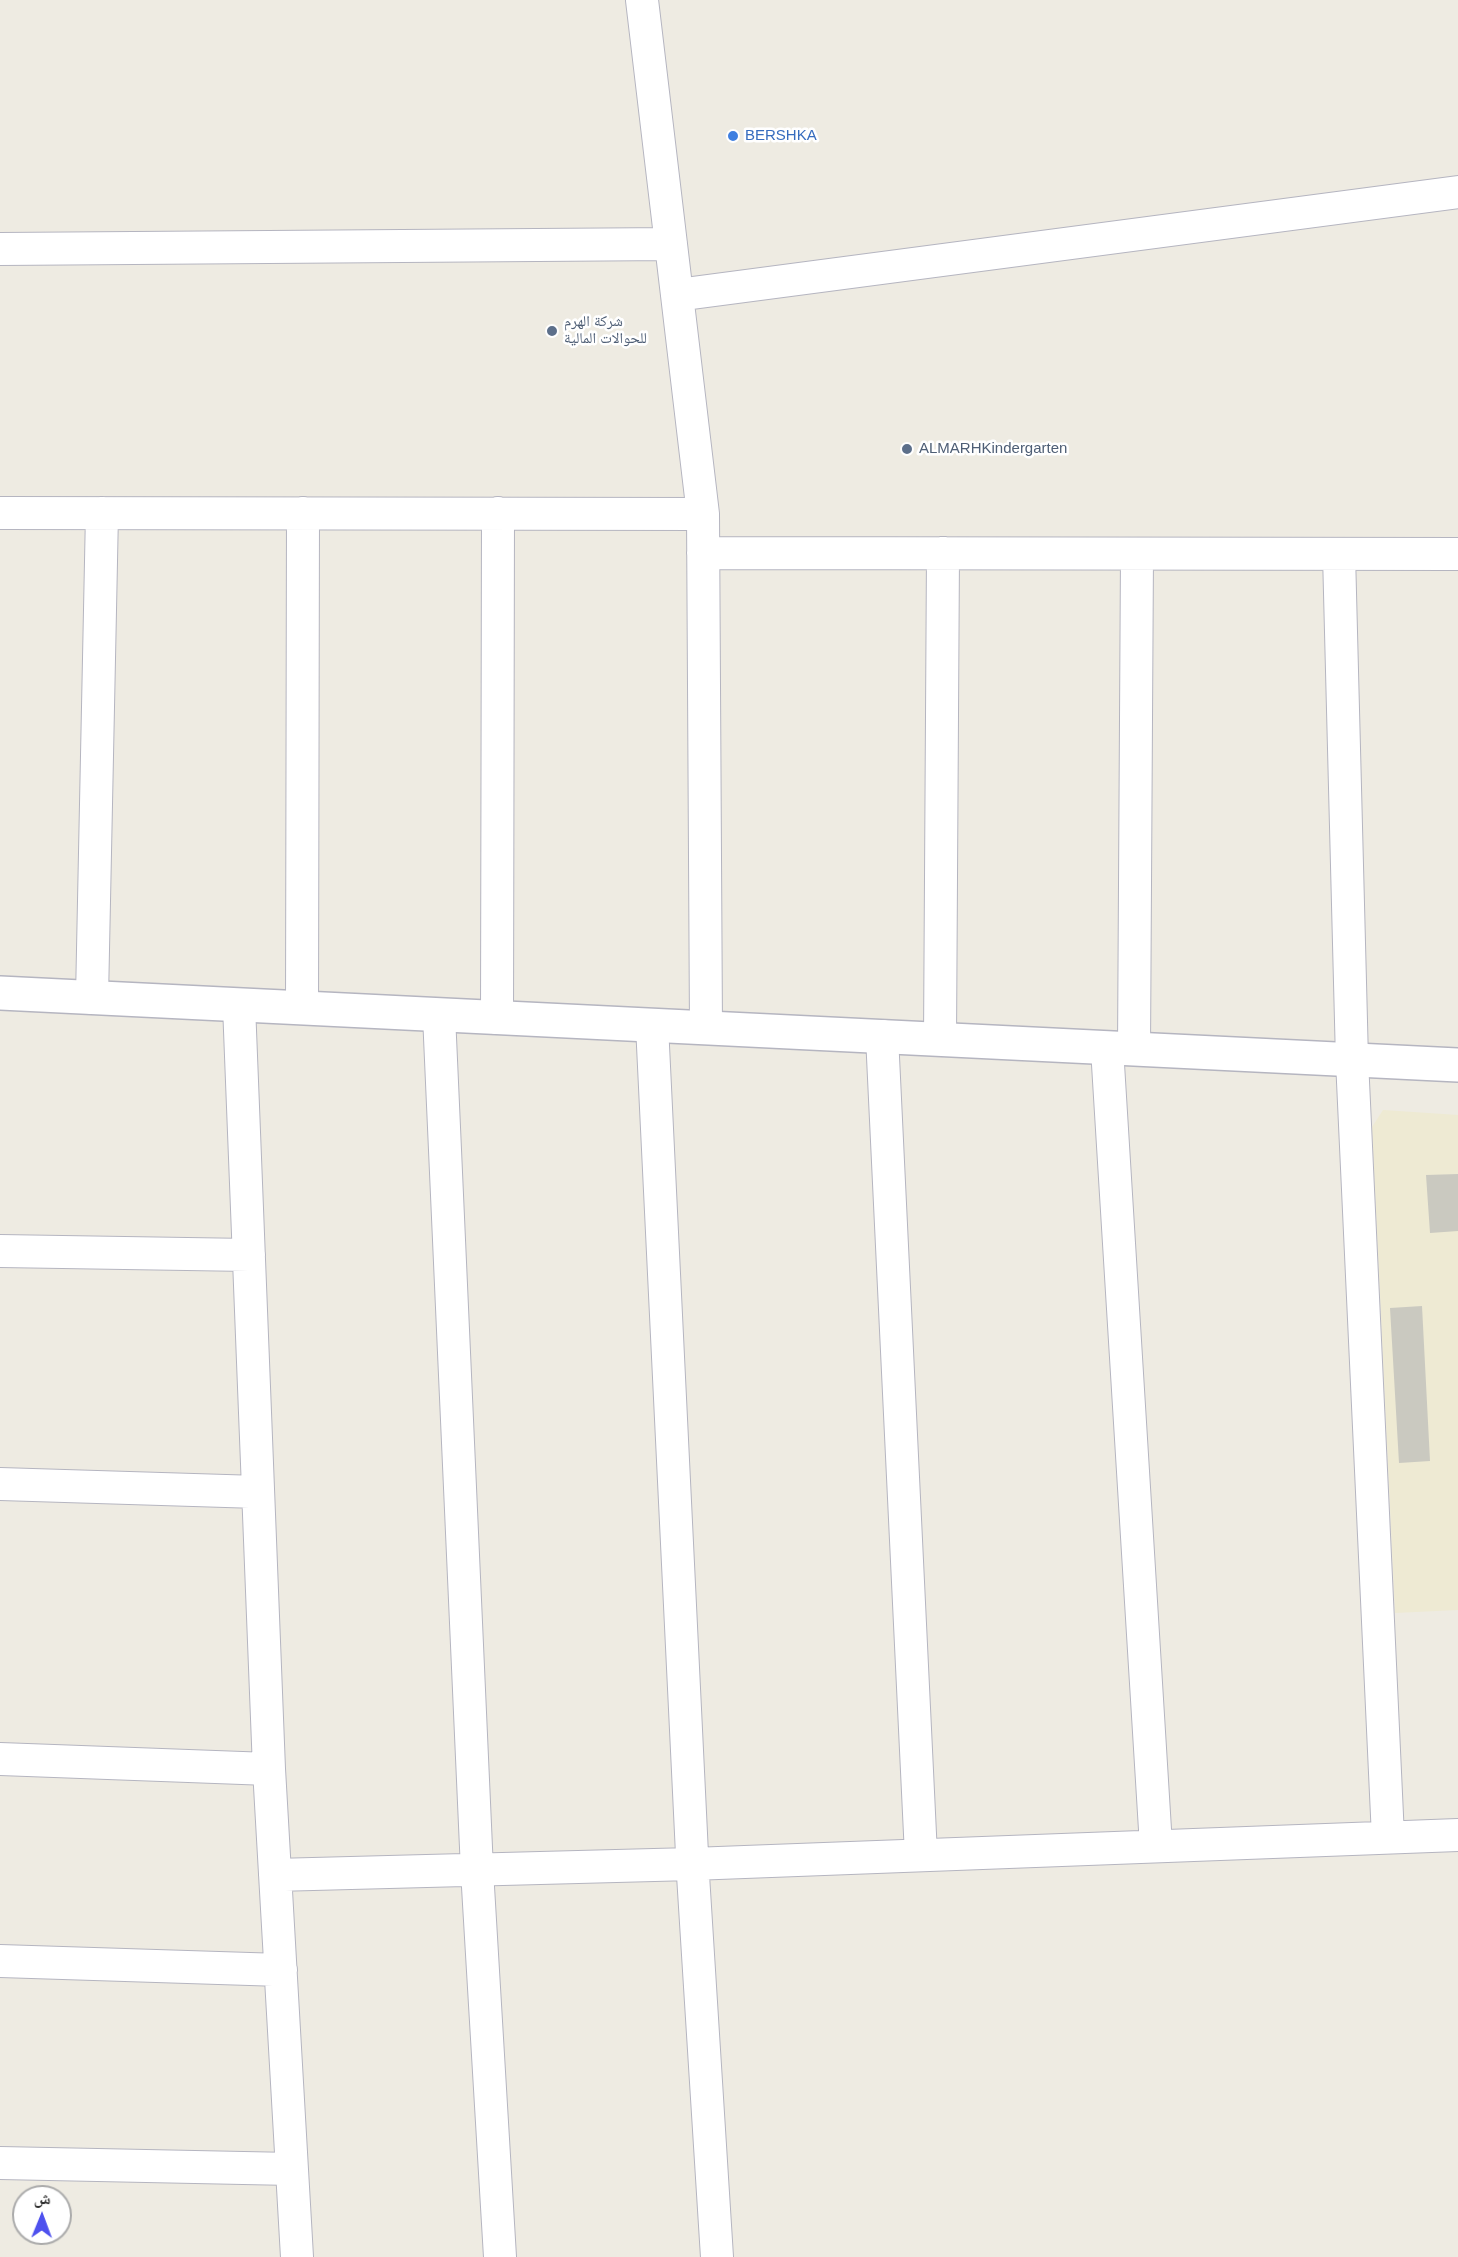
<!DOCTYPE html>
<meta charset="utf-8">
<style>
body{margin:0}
#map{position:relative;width:1458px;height:2257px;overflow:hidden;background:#eeebe2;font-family:Arial,"Noto Naskh Arabic",sans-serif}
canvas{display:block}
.north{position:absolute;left:12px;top:2185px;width:60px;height:60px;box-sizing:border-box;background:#fff;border:2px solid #ababab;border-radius:50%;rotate:1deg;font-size:16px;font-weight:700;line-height:24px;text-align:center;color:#2e2e2e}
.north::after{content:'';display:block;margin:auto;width:21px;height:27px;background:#4e51ee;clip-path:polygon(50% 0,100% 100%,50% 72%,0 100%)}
</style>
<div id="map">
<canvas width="1458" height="2257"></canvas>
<div class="north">ش</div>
</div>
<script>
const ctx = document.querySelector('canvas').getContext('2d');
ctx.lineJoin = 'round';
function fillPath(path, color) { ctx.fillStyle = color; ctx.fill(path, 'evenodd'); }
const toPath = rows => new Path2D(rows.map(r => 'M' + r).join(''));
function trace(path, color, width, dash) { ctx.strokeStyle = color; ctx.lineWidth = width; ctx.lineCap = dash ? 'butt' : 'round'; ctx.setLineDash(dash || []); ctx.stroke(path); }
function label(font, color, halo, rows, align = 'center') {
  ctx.font = font + ' Arial,"Noto Naskh Arabic",sans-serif'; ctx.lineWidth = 5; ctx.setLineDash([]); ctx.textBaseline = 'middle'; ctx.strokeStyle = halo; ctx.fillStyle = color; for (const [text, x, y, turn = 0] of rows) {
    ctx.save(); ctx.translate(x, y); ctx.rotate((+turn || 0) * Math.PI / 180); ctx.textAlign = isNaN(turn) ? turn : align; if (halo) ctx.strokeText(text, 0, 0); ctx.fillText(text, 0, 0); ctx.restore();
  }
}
fillPath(toPath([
 [1383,1110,1458,1115,1458,1610,1395,1613,1372,1127]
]), '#eeead3');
fillPath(toPath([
 [1458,1174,1458,1231,1430,1233,1426,1175],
 [1422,1306,1430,1461,1399,1463,1390,1308]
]), '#cac9c0');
const minor = toPath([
 [642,0,703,514,706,1028],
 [0,249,671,244],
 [677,295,1458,192],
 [0,513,703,514],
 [703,553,1458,554],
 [1339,554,1352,1060,1388,1837],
 [92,998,102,513],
 [239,1005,269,1769,297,2257],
 [302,1008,303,513],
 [439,1015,477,1870,500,2257],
 [497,1018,498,513],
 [652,1025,693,1875,717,2257],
 [882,1036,921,1855],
 [940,1039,943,553],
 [1107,1048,1156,1846],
 [1134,1049,1137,554],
 [0,1251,249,1255],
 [0,1484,258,1492],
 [0,1759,269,1769],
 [275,1875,692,1864,1458,1835],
 [0,1961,281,1970],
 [0,2163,292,2169]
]);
const tertiary = toPath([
 [0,993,1458,1065]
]);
trace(minor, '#b5b5c0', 34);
trace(tertiary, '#b5b5c0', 36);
trace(minor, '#fff', 32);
trace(tertiary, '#fff', 33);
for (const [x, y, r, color] of [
 [733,136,6,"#3f7fe0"],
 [552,331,6,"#5c6f8a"],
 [907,449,6,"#5c6f8a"]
]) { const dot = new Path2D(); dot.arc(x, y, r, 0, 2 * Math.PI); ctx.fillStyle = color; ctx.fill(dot); trace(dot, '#fff', 2); }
label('15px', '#366cbe', '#fff', [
 ["BERSHKA",745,136]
], 'left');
label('15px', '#4e5e75', '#fff', [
 ["شركة الهرم",564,322],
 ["للحوالات المالية",564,339],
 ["ALMARHKindergarten",919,449]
], 'left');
</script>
